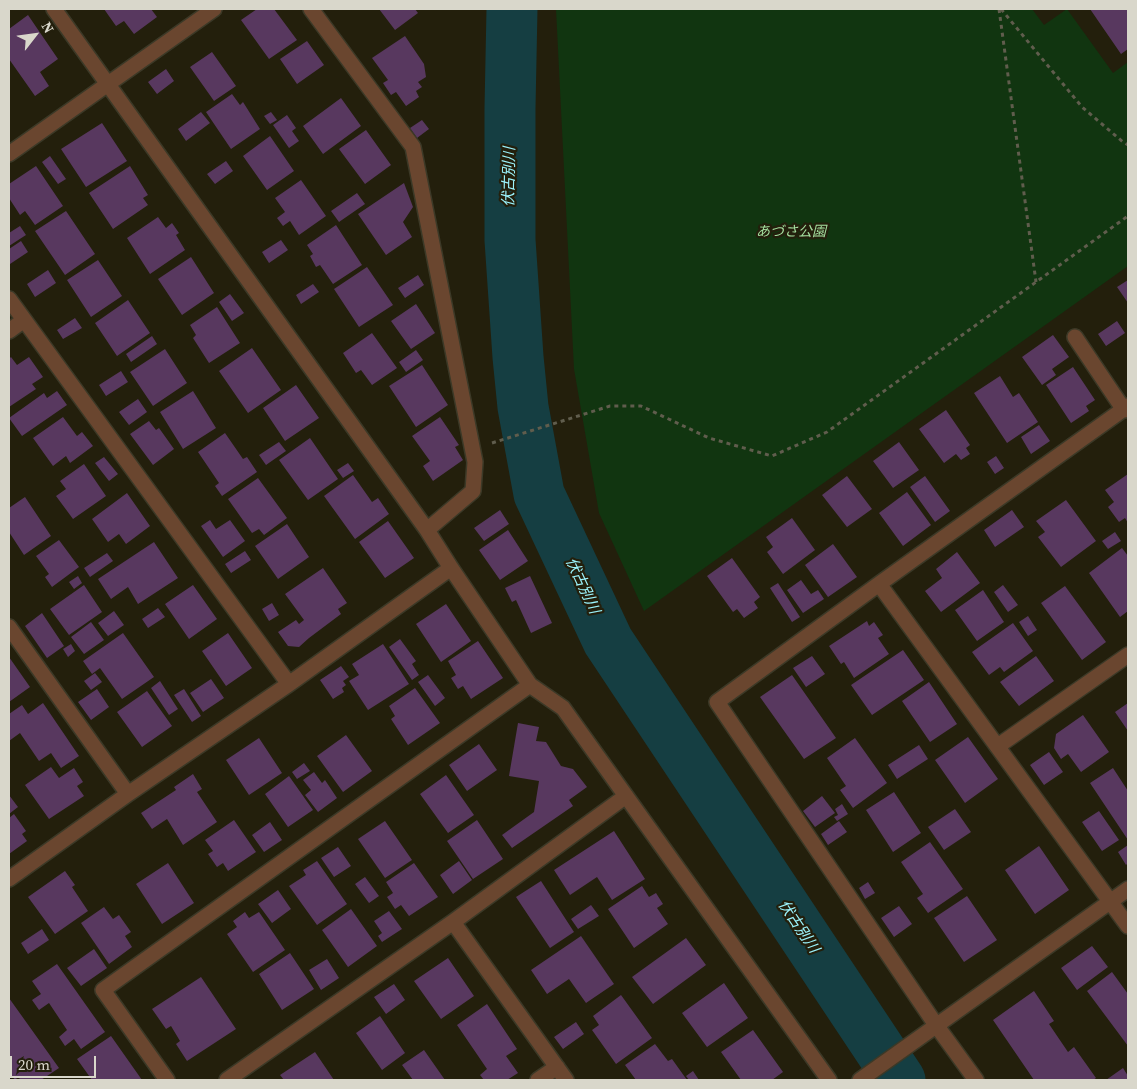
<!DOCTYPE html>
<meta charset="utf-8">
<style>
body{margin:0}
#map{position:relative;width:1137px;height:1089px;overflow:hidden;background:#231f0c;font-family:"Source Serif 4",serif}
canvas{display:block}
.frame{position:absolute;inset:0;border:10px solid #d9d7cb;pointer-events:none}
.north{position:absolute;left:10px;top:10px;width:50px;height:50px;-webkit-text-stroke:4px #231f0c;paint-order:stroke;rotate:60deg;font-size:14px;font-weight:700;line-height:20px;text-align:center;color:#d9d7cb}
.north::after{content:'';display:block;margin:auto;width:18px;height:22px;background:#d9d7cb;clip-path:polygon(50% 0,100% 100%,50% 72%,0 100%)}
.scale{position:absolute;left:10px;top:1056px;width:86px;height:22px;box-sizing:border-box;border:2px solid #d9d7cb;border-top:0;padding-left:6px;font-size:15px;line-height:18px;white-space:nowrap;color:#d9d7cb;-webkit-text-stroke:4px #231f0c;paint-order:stroke}
</style>
<div id="map">
<canvas width="1137" height="1089"></canvas>
<div class="frame"></div>
<div class="north">N</div>
<div class="scale">20 m</div>
</div>
<script>
const ctx = document.querySelector('canvas').getContext('2d');
ctx.lineJoin = 'round';
function fillPath(path, color) { ctx.fillStyle = color; ctx.fill(path, 'evenodd'); }
const toPath = rows => new Path2D(rows.map(r => 'M' + r).join(''));
function trace(path, color, width, dash) { ctx.strokeStyle = color; ctx.lineWidth = width; ctx.lineCap = dash ? 'butt' : 'round'; ctx.setLineDash(dash || []); ctx.stroke(path); }
function label(font, color, halo, rows, align = 'center') {
  ctx.font = font + ' "Source Serif 4","Noto Sans JP",serif'; ctx.lineWidth = 4.5; ctx.setLineDash([]); ctx.textBaseline = 'middle'; ctx.strokeStyle = halo; ctx.fillStyle = color; for (const [text, x, y, turn = 0] of rows) {
    ctx.save(); ctx.translate(x, y); ctx.rotate((+turn || 0) * Math.PI / 180); ctx.textAlign = isNaN(turn) ? turn : align; if (halo) ctx.strokeText(text, 0, 0); ctx.fillText(text, 0, 0); ctx.restore();
  }
}
fillPath(toPath([
 [556,9,1032,9,1044,25,1067,9,1113,73,1128,62,1128,266,644,611,599,513,574,369]
]), '#113510');
trace(toPath([
 [512,9,510,108,510,240,518,357,523,407,539,494,608,641,900,1080]
]), '#153e42', 51);
fillPath(toPath([
 [104,9,151,9,157,17,134,34,124,21,116,26],
 [257,9,274,9,297,40,269,59,241,20],
 [379,9,415,9,418,13,395,30],
 [1090,9,1128,9,1128,49,1121,54],
 [28,15,58,59,40,72,49,86,35,96,9,59,9,29],
 [405,36,424,64,426,77,418,82,422,87,416,91,419,97,406,106,396,92,391,95,383,83,388,80,372,58],
 [307,41,324,65,297,84,280,59],
 [212,52,236,86,214,101,190,67],
 [166,69,174,81,157,94,148,82],
 [232,94,240,105,243,102,260,129,231,149,206,112],
 [341,98,361,126,323,154,303,126],
 [201,112,210,123,186,141,178,129],
 [271,112,277,120,270,124,264,116],
 [287,115,296,128,292,131,299,141,289,148,273,125],
 [422,120,429,129,417,138,410,128],
 [102,123,127,161,86,187,61,149],
 [366,130,391,165,365,184,339,149],
 [270,136,294,171,267,190,243,156],
 [50,156,66,179,58,184,42,162],
 [226,161,233,171,215,184,207,174],
 [36,166,63,206,35,225,25,211,20,215,9,198,9,184],
 [130,166,148,195,143,198,148,205,113,229,89,193],
 [301,180,326,216,299,235,290,221,283,226,277,218,285,212,275,198],
 [404,183,413,207,403,222,412,237,386,255,358,214],
 [357,193,365,204,339,222,331,211],
 [66,211,95,254,65,275,35,231],
 [158,217,166,228,172,223,179,233,176,235,185,250,150,274,127,238],
 [336,225,362,265,333,284,320,265,316,267,310,256,313,254,307,245],
 [20,226,26,235,9,246,9,233],
 [281,240,288,250,269,263,262,252],
 [21,241,28,252,10,264,9,249],
 [191,257,214,293,182,315,158,279],
 [98,260,122,296,91,317,67,280],
 [367,267,393,305,359,327,334,289],
 [48,270,56,283,35,297,27,284],
 [418,275,424,285,405,298,398,288],
 [1128,280,1128,303,1117,287],
 [313,284,319,292,301,304,296,295],
 [230,294,244,313,232,321,219,302],
 [128,300,150,333,117,356,95,323],
 [416,304,435,333,411,349,391,321],
 [217,307,240,343,209,363,193,338,196,335,190,325],
 [75,318,82,328,63,339,57,330],
 [1117,321,1125,333,1106,346,1098,334],
 [372,333,397,368,372,385,361,370,356,373,343,353],
 [1053,335,1069,357,1052,369,1056,375,1042,385,1022,357],
 [152,336,157,344,131,362,126,354],
 [252,348,281,390,248,413,219,371],
 [165,349,187,383,153,406,130,372],
 [416,350,423,360,406,372,399,362],
 [11,357,17,365,29,357,43,377,32,384,36,389,9,407,9,359],
 [422,365,448,405,416,427,389,386],
 [1073,367,1095,400,1086,406,1089,411,1071,423,1046,385],
 [121,371,128,382,106,396,99,385],
 [1000,376,1013,397,1019,393,1038,422,1007,443,974,393],
 [296,385,319,418,285,441,263,408],
 [57,391,67,405,22,436,9,418,44,393,47,398],
 [193,391,216,428,183,449,160,412],
 [138,399,147,412,129,425,119,412],
 [946,410,970,445,966,448,970,454,961,460,956,454,944,463,919,429],
 [63,417,77,436,82,432,93,446,70,463,66,456,53,466,33,438],
 [440,417,459,445,455,447,463,460,433,481,423,466,430,461,412,436],
 [149,421,156,430,159,428,174,449,153,465,130,434],
 [1039,425,1050,441,1031,454,1021,437],
 [225,433,243,459,247,457,257,472,222,496,215,486,219,483,198,452],
 [310,438,338,479,308,500,279,460],
 [279,442,286,451,266,465,259,455],
 [899,442,919,470,893,488,873,461],
 [996,456,1004,468,995,474,987,462],
 [104,457,118,474,109,481,95,463],
 [348,463,354,471,343,478,337,470],
 [84,464,106,496,73,519,56,496,66,489,60,481],
 [1128,474,1128,523,1125,518,1119,522,1108,507,1114,502,1105,490],
 [353,475,372,502,378,498,389,514,355,539,324,496],
 [847,476,872,509,847,527,822,495],
 [925,476,950,511,935,522,910,487],
 [258,478,287,518,264,535,259,529,252,533,228,499],
 [907,492,931,525,903,546,879,513],
 [127,493,150,526,126,544,119,534,108,542,92,519],
 [25,497,51,536,24,555,9,532,9,508],
 [1066,500,1096,541,1061,567,1038,537,1045,532,1036,521],
 [500,510,509,524,484,541,474,528],
 [1012,510,1024,527,995,547,984,530],
 [792,518,815,550,783,574,767,552,773,547,766,537],
 [210,520,216,529,230,520,245,541,223,557,201,526],
 [388,521,414,558,385,578,359,542],
 [287,524,309,557,278,579,255,546],
 [508,530,528,561,500,580,479,550],
 [1115,532,1121,541,1108,549,1102,541],
 [59,540,79,567,52,587,45,577,49,574,36,556],
 [154,542,178,578,138,604,128,587,111,599,98,579],
 [833,544,857,577,828,597,805,565],
 [1122,548,1128,556,1128,611,1120,617,1089,573],
 [245,551,251,560,231,573,225,564],
 [957,552,980,583,941,612,925,591,942,578,936,569],
 [107,553,113,561,90,577,84,568],
 [732,558,760,597,754,602,758,608,744,618,737,609,733,612,707,576],
 [323,568,347,603,338,609,341,614,309,638,299,647,288,646,278,632,296,620,299,624,304,620,285,594],
 [78,576,82,583,74,589,69,582],
 [530,576,552,623,531,633,516,600,512,602,505,588],
 [801,580,811,594,818,590,824,599,803,613,787,590],
 [778,583,800,617,792,622,770,588],
 [84,585,102,612,69,635,50,609],
 [193,585,217,619,189,639,165,604],
 [1003,585,1018,605,1008,612,994,592],
 [1065,586,1106,642,1082,660,1041,603],
 [983,590,1004,622,977,641,955,610],
 [272,603,279,615,269,621,262,609],
 [446,604,471,641,441,662,416,624],
 [158,608,165,617,148,628,142,619],
 [114,611,124,625,108,636,98,623],
 [42,613,64,646,47,658,25,626],
 [1028,616,1037,630,1028,636,1019,622],
 [867,621,869,626,874,622,883,635,878,638,889,654,854,678,844,662,841,664,829,646],
 [91,622,104,640,84,654,71,637],
 [1013,623,1033,651,1004,672,1000,667,989,675,972,652],
 [123,633,154,677,122,699,100,668,92,674,83,661],
 [228,633,252,668,226,686,202,651],
 [400,639,416,661,412,664,419,675,412,680,389,647],
 [478,641,503,678,471,699,463,686,458,689,451,678,456,675,448,661],
 [71,644,75,651,68,657,63,649],
 [383,644,409,684,368,710,349,681,359,675,352,664],
 [903,650,924,680,872,715,851,685],
 [812,656,825,674,806,687,793,668],
 [1036,656,1054,681,1019,706,1000,682],
 [9,657,30,687,9,702],
 [341,666,349,677,343,681,346,685,342,688,344,692,333,699,320,680],
 [95,673,102,682,91,690,84,681],
 [428,675,445,698,435,706,418,682],
 [792,675,836,738,804,759,760,697],
 [211,679,224,698,203,712,190,693],
 [160,681,178,709,169,715,151,688],
 [929,682,957,724,930,742,902,701],
 [415,688,440,723,408,745,391,719,395,716,389,706],
 [97,689,109,707,91,720,78,702],
 [184,689,201,716,192,722,174,695],
 [147,691,172,726,142,747,117,712],
 [43,703,79,756,61,768,51,753,39,761,20,733,9,741,9,714,22,705,28,714],
 [1128,703,1128,731,1115,712],
 [1083,715,1109,752,1081,772,1068,754,1061,759,1054,748,1056,734],
 [518,723,539,727,536,741,546,742,561,766,573,769,587,787,569,800,573,806,512,848,502,835,534,812,539,781,509,776],
 [346,735,372,771,343,792,317,756],
 [968,737,998,779,965,803,935,760],
 [259,738,282,773,249,795,226,760],
 [855,738,887,783,853,808,840,790,846,786,827,758],
 [479,744,497,770,467,791,449,765],
 [919,745,928,759,897,779,888,765],
 [1049,752,1063,772,1044,785,1030,765],
 [304,763,310,771,297,779,292,772],
 [51,767,59,778,74,768,83,782,77,786,84,796,49,819,25,785],
 [1113,768,1128,791,1128,840,1090,783],
 [314,772,322,783,325,780,337,798,318,812,305,795,311,790,303,780],
 [193,774,202,789,197,792,217,822,183,845,167,819,152,829,141,813,176,790,174,787],
 [446,775,474,815,448,833,420,794],
 [289,776,313,810,288,827,265,794],
 [894,792,921,833,893,852,866,810],
 [9,795,18,807,9,814],
 [822,796,835,813,815,827,803,811],
 [842,804,848,814,837,821,834,817,838,815,835,809],
 [955,809,971,832,944,850,928,827],
 [1099,811,1119,840,1102,851,1082,822],
 [14,814,26,831,22,834,27,841,9,854,9,818],
 [234,820,256,852,228,871,223,863,217,867,208,854,213,851,205,840],
 [477,820,503,859,473,879,447,841],
 [385,821,412,860,385,878,358,839],
 [839,821,847,832,828,845,821,834],
 [270,822,282,840,264,852,252,835],
 [614,831,645,879,612,900,597,877,570,895,554,870],
 [930,842,963,889,928,913,917,898,923,894,901,862],
 [1128,845,1128,863,1126,865,1118,852],
 [1039,846,1069,890,1035,914,1005,870],
 [338,847,351,866,334,877,321,858],
 [317,861,347,904,317,925,289,886,306,875,303,870],
 [459,861,472,880,453,894,440,875],
 [168,863,194,903,162,924,136,884],
 [414,863,438,897,409,916,401,905,395,909,387,897,393,893,386,882],
 [65,871,75,885,72,887,88,911,55,934,28,897],
 [365,877,379,896,369,903,355,884],
 [541,881,574,932,550,948,516,897],
 [868,882,875,893,865,899,859,888],
 [642,886,649,897,656,893,663,904,657,908,668,924,634,948,608,909],
 [278,890,291,909,272,923,258,904],
 [967,896,997,940,964,962,934,918],
 [591,905,599,916,578,929,571,919],
 [899,906,912,924,894,937,881,918],
 [104,907,113,919,119,915,131,932,125,936,132,947,109,964,81,923],
 [351,909,377,946,348,967,322,930],
 [389,911,402,929,382,942,378,936,382,933,374,921],
 [245,912,249,918,259,912,285,950,253,972,227,934,237,927,233,921],
 [42,929,49,940,28,954,21,943],
 [581,936,614,984,586,1003,569,979,547,994,531,970],
 [686,938,706,965,653,1004,632,977],
 [1092,946,1108,967,1077,990,1061,968],
 [94,949,107,968,81,986,67,968],
 [290,953,314,989,282,1010,259,974],
 [448,958,474,996,441,1019,414,981],
 [327,959,339,978,321,990,309,970],
 [57,964,105,1032,81,1049,74,1039,65,1046,59,1037,67,1030,49,1003,39,1010,32,1000,41,994,32,981],
 [1112,972,1128,994,1128,1046,1087,991],
 [201,977,236,1029,187,1061,176,1044,180,1041,171,1026,166,1029,152,1009],
 [724,983,748,1018,707,1047,682,1013],
 [394,984,405,1000,386,1014,374,997],
 [1034,991,1054,1021,1049,1024,1068,1052,1074,1047,1096,1078,1093,1080,1034,1080,993,1020],
 [621,995,652,1038,616,1064,592,1030,599,1025,593,1016],
 [9,998,59,1068,41,1080,21,1080,18,1077,15,1080,9,1072],
 [487,1004,517,1049,506,1056,518,1073,507,1080,484,1080,480,1075,487,1069,457,1025],
 [380,1016,405,1053,382,1070,356,1033],
 [576,1022,584,1034,563,1049,554,1037],
 [753,1030,783,1072,772,1080,741,1080,721,1052],
 [111,1036,142,1080,92,1080,77,1059],
 [655,1044,668,1061,672,1059,687,1080,636,1080,625,1065],
 [424,1050,445,1080,413,1080,402,1065],
 [315,1052,334,1080,284,1080,280,1075],
 [1123,1068,1128,1076,1128,1080,1106,1080],
 [693,1071,699,1080,689,1080,686,1076]
]), '#58385f');
const minor = toPath([
 [54,9,427,530,451,568,530,685,563,708,829,1080],
 [311,9,413,147,475,462,473,491,427,530],
 [9,154,214,9],
 [9,299,289,684],
 [9,331,24,320],
 [1075,337,1124,410],
 [879,584,1128,926],
 [9,627,128,794],
 [998,746,1128,655],
 [9,879,128,794,289,684,451,568],
 [453,922,566,1080],
 [167,1080,103,990,530,685],
 [227,1080,453,922,626,796],
 [538,1080,557,1067],
 [860,1080,1128,889],
 [976,1080,936,1025,717,702,879,584,1128,406]
]);
trace(minor, '#3c3927', 18);
trace(toPath([
 [999,9,1036,282],
 [1001,9,1082,107,1123,142,1128,145],
 [492,443,610,406,641,406,709,438,772,456,827,432,1128,216]
]), '#605d4d', 3, [4, 4]);
trace(minor, '#6a462f', 15);
label('italic 14px', '#a4df9f', '#231f0c', [
 ["あづさ公園",791,232]
]);
label('italic 15px', '#9bf3fc', '#231f0c', [
 ["伏古別川",510,177,-89],
 ["伏古別川",582,586,65],
 ["伏古別川",798,927,56]
]);
</script>
